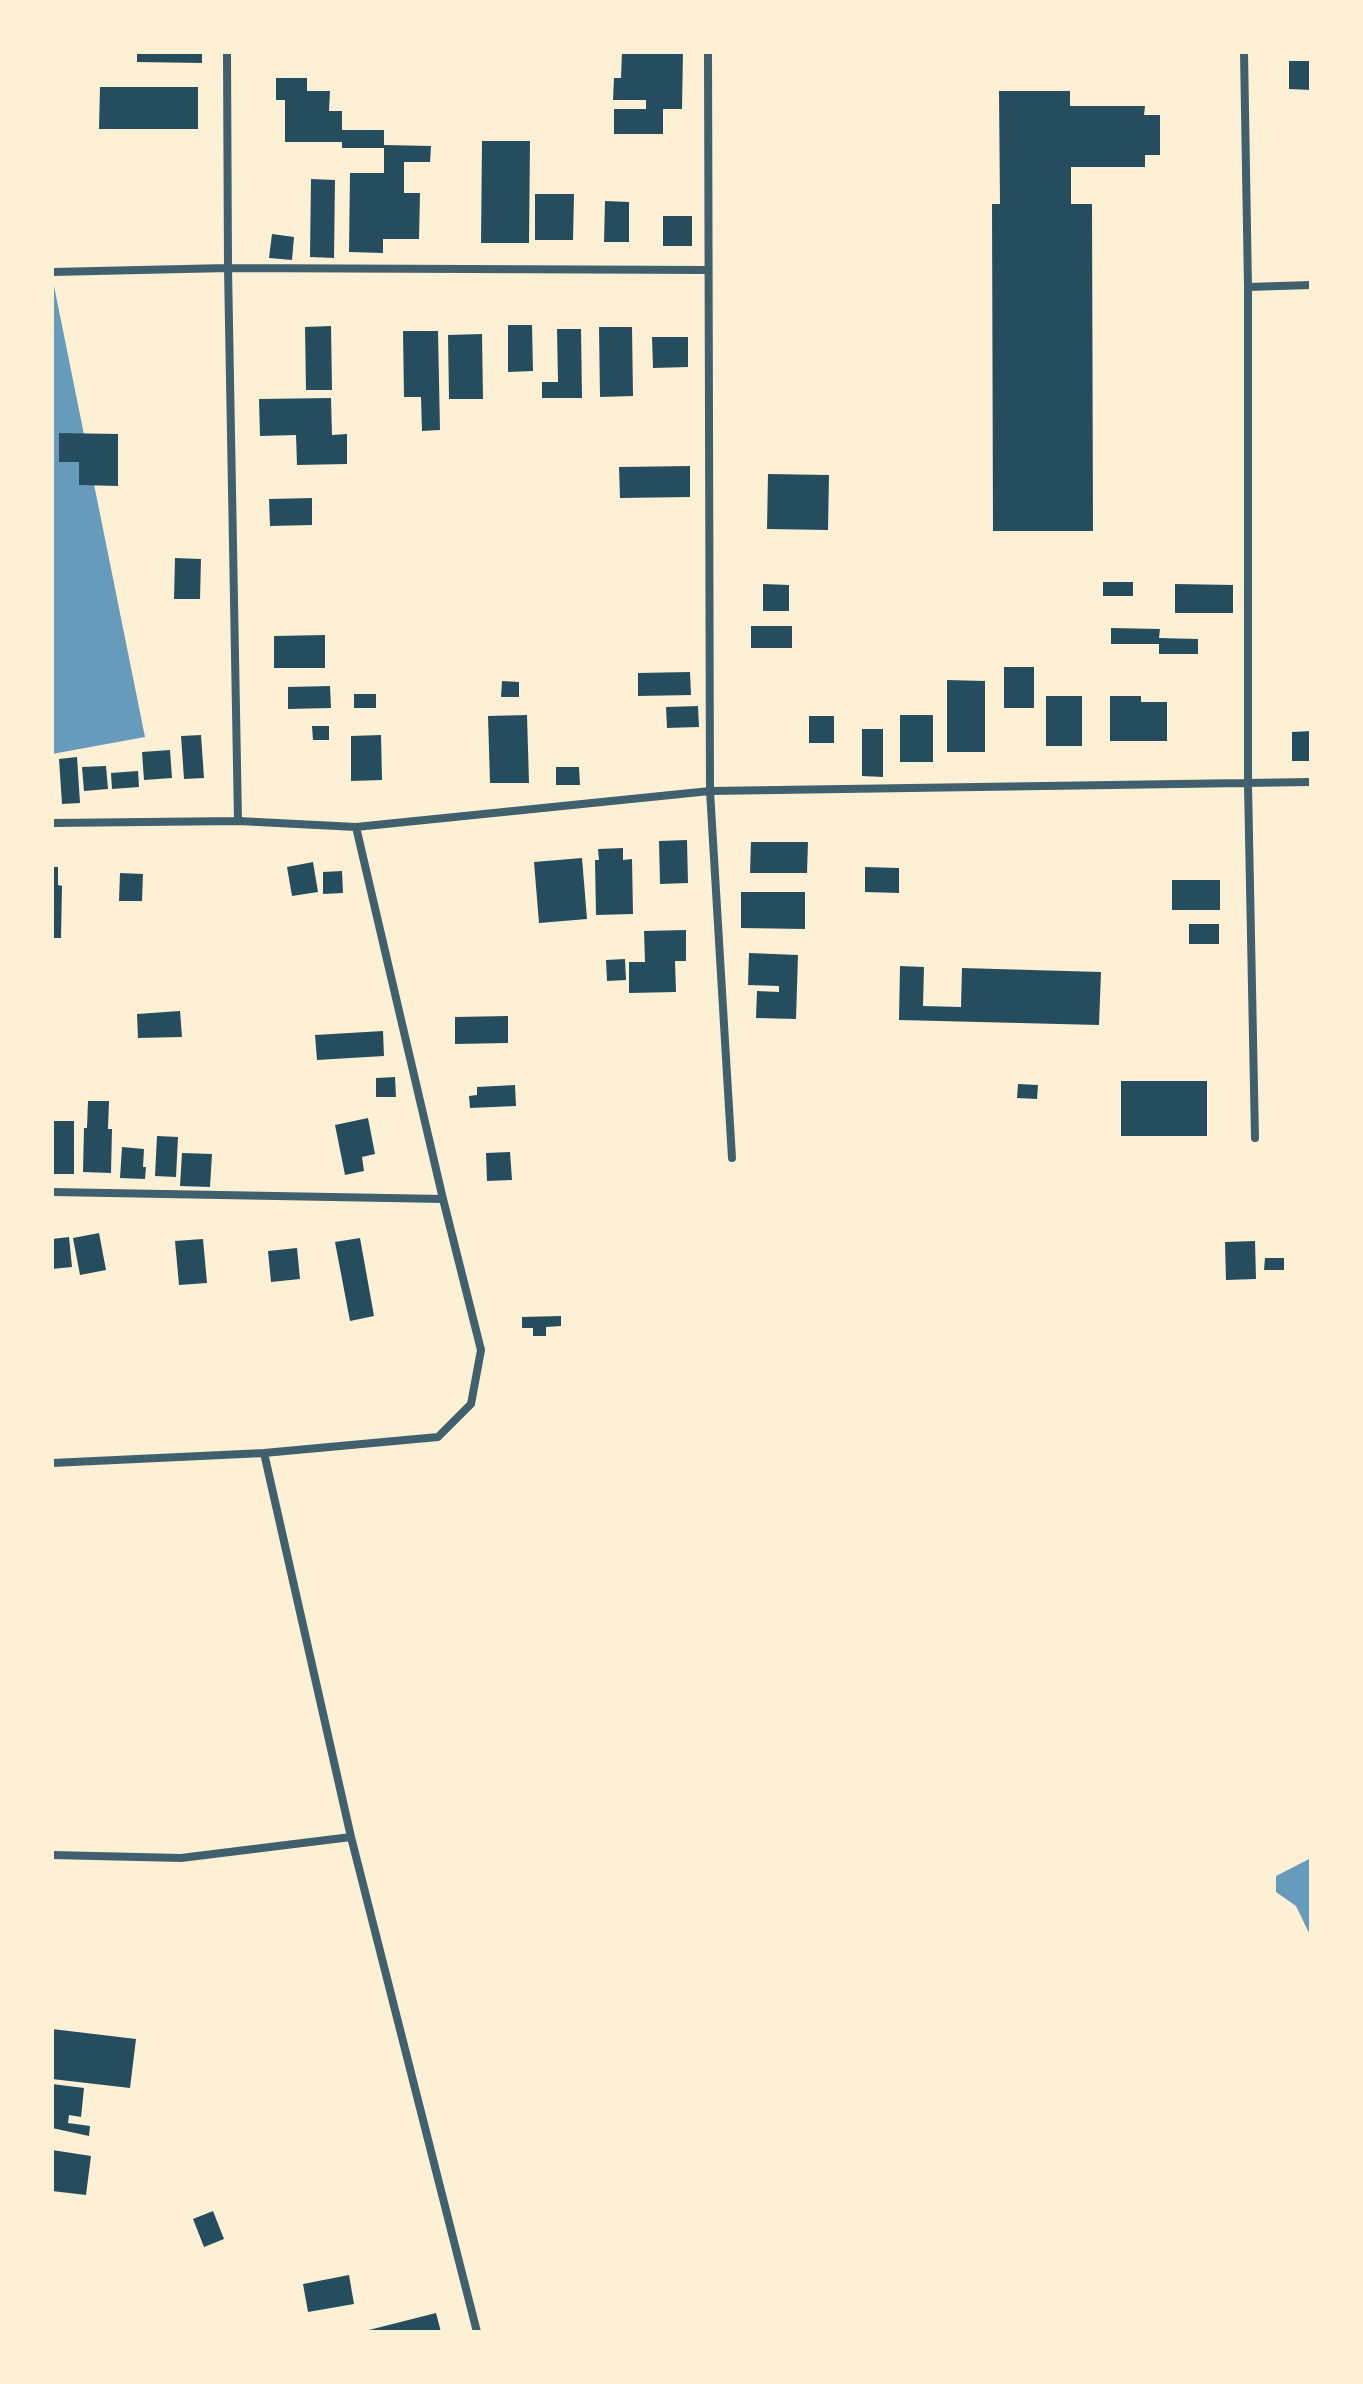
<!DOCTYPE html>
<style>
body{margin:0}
#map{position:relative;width:1363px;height:2384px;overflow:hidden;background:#fdf0d5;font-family:"Asap Condensed",sans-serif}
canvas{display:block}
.frame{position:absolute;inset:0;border:54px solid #fdf0d5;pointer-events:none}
</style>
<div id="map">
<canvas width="1363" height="2384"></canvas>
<div class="frame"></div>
</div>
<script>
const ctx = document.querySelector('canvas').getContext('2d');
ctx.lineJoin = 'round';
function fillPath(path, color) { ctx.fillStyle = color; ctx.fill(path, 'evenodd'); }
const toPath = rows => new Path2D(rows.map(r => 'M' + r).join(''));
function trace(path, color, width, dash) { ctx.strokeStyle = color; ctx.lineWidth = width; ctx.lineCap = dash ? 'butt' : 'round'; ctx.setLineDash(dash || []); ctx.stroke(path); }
fillPath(toPath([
 [52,276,145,737,52,754],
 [1311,1858,1311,1937,1296,1906,1276,1892,1276,1876]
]), '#669bbc');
fillPath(toPath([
 [137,52,202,52,202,63,137,62],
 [622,52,683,52,682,109,663,109,663,134,614,134,614,109,646,109,646,100,613,100,614,78,621,78],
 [1289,61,1311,61,1311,90,1289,89],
 [276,78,307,78,307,91,330,91,329,111,342,111,342,130,384,130,384,145,431,146,430,162,404,162,404,193,420,193,419,239,383,239,383,253,349,252,350,173,384,173,384,148,342,148,342,142,285,142,285,100,276,100],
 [100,87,198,87,198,129,99,129],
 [999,91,1070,91,1070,106,1145,106,1144,115,1160,115,1160,155,1145,155,1145,167,1071,167,1071,204,1092,204,1093,531,993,531,992,204,1000,204],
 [482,141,530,141,529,243,481,243],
 [311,179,335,180,334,258,310,257],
 [535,194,574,194,573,240,535,240],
 [605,201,629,202,629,242,604,242],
 [663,216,692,216,692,246,663,246],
 [272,234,294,237,292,260,269,258],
 [508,325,532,325,533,371,508,372],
 [331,326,332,390,306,390,305,327],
 [599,327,632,327,633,396,600,397],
 [557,329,581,329,582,398,542,398,542,382,558,382],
 [403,331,438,331,440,430,422,431,421,397,404,397],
 [482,334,483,399,449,399,448,335],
 [652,337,688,337,688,367,653,368],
 [331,398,332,435,347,434,347,464,297,465,296,435,260,436,259,399],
 [59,433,118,434,118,486,79,485,79,462,59,462],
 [690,466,690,497,620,498,619,467],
 [768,474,829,475,828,530,767,529],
 [312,498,312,525,270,526,269,499],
 [175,558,201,559,200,599,174,599],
 [1103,582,1133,582,1133,596,1103,596],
 [763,584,789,585,789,611,763,611],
 [1175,584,1233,585,1233,613,1175,613],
 [751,626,792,626,792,648,751,648],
 [1111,628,1160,629,1159,638,1198,639,1198,654,1159,654,1159,644,1111,644],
 [325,635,325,668,274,668,274,636],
 [1004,667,1034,667,1034,708,1004,708],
 [690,672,691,695,638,696,638,673],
 [947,680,985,681,985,752,947,752],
 [502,681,519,682,519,697,501,697],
 [330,686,331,708,288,709,288,687],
 [354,694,376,694,376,708,354,708],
 [1046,696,1082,696,1082,746,1046,746],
 [1110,696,1141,696,1141,702,1167,702,1167,741,1110,741],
 [698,706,699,727,667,728,666,707],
 [527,715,529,783,490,783,488,716],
 [900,715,933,715,933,762,900,762],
 [809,716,834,716,834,743,809,743],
 [312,726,329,726,329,740,313,740],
 [862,729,883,729,883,777,862,776],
 [1311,731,1311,761,1292,761,1292,732],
 [201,735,204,778,184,779,181,736],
 [381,735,382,780,351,781,351,736],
 [170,750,172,778,144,780,142,752],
 [77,757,80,803,62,804,59,759],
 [106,766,108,789,84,791,82,767],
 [556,767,579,767,580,785,556,785],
 [138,771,139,787,112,789,111,773],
 [687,840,688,883,660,884,659,841],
 [751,842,808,842,807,873,750,873],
 [623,848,623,860,632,859,633,914,596,915,595,860,599,860,598,849],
 [582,858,587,919,539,923,534,862],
 [313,862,318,892,292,896,287,867],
 [52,867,58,867,58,885,62,886,61,938,52,938],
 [865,867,899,868,899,893,865,892],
 [342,871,343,893,323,894,323,872],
 [120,873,143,874,142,901,119,901],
 [1172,880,1220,880,1220,910,1172,910],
 [741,892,805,892,805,929,741,928],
 [1189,924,1219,924,1219,944,1189,944],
 [686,930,686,961,675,961,676,992,629,993,629,962,645,962,644,931],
 [749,953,798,955,796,1019,756,1018,757,991,779,992,779,986,748,985],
 [625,959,626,980,607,981,606,960],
 [900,966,924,967,923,1006,961,1007,962,968,1101,972,1099,1025,899,1020],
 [180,1011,182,1037,138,1038,137,1014],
 [508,1016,508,1043,455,1044,455,1017],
 [383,1031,384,1056,317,1060,315,1035],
 [395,1077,396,1097,376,1097,376,1078],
 [1121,1081,1207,1081,1207,1136,1121,1136],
 [1018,1084,1038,1085,1037,1099,1017,1098],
 [515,1085,516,1106,470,1108,469,1096,477,1095,477,1087],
 [88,1101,109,1101,108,1129,112,1129,111,1173,83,1172,84,1128,87,1128],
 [368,1118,375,1154,362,1157,364,1171,345,1175,335,1125],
 [52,1121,74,1121,74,1174,52,1174],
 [157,1136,178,1137,176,1177,155,1176],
 [122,1147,144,1149,143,1167,146,1167,145,1179,120,1178],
 [510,1152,512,1180,487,1181,486,1153],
 [182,1153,212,1154,210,1187,180,1186],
 [99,1233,106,1270,80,1275,73,1238],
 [69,1237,72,1267,52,1269,52,1239],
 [360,1238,374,1316,350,1321,335,1242],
 [203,1239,207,1283,179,1285,175,1241],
 [1255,1241,1256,1279,1226,1280,1225,1242],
 [297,1248,300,1279,271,1282,268,1251],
 [1265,1258,1284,1258,1284,1270,1264,1270],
 [561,1316,561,1326,546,1327,546,1336,533,1336,533,1328,522,1328,522,1317],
 [52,2029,136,2039,130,2088,52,2079],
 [52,2084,84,2088,81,2117,69,2115,68,2123,90,2126,89,2136,52,2128],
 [52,2150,91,2156,86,2195,52,2191],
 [213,2211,224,2239,204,2247,193,2219],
 [349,2275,354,2304,308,2312,303,2284],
 [436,2313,441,2332,365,2332,365,2331]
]), '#264d5e');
trace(toPath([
 [227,52,228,268,238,821],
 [708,52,710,791,732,1158],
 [1244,52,1248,287,1248,785,1255,1138],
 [52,272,228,268,707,270],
 [1248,287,1311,285],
 [52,823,238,821,356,827,710,791,1311,782],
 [52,1192,443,1199],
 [264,1453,351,1837,477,2332],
 [52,1463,264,1453,438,1437,471,1404,481,1350,443,1199,356,827],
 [52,1855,181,1858,351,1837]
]), '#3f606c', 8);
</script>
